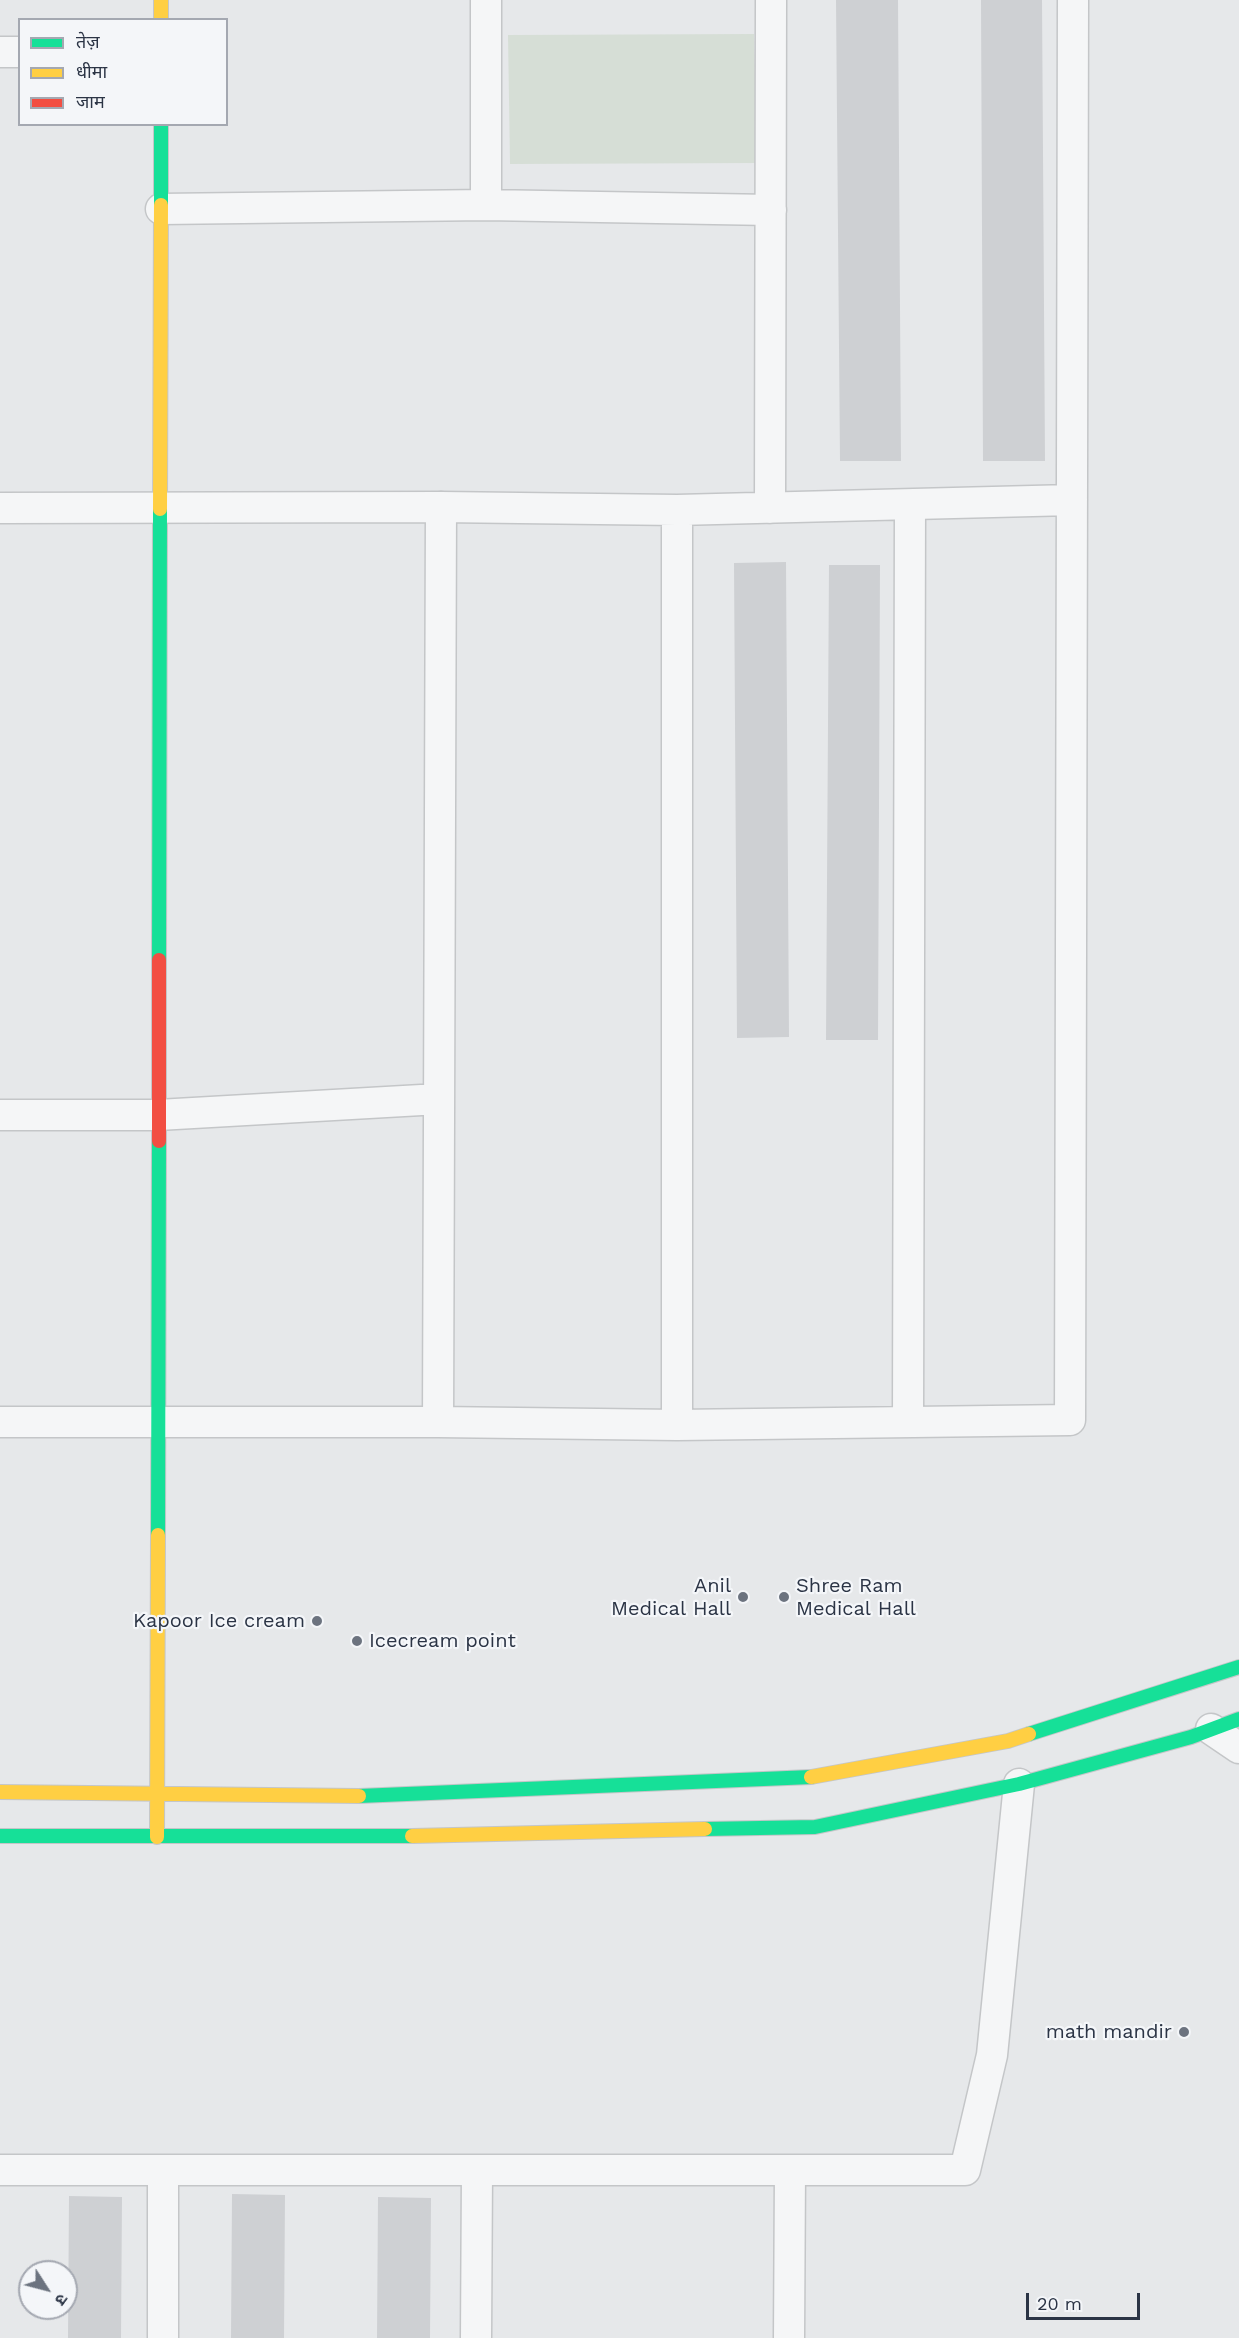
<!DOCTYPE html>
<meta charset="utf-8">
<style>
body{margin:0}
#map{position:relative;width:1239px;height:2338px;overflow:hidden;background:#e6e8ea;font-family:"Work Sans","Noto Sans Devanagari",sans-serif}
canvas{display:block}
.legend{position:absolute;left:18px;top:18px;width:210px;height:108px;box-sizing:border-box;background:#f4f6f9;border:2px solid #a4a8b1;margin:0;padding:8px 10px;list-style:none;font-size:18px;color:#2b3445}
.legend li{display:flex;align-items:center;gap:12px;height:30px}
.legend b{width:30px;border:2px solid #a4a8b1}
.north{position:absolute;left:18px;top:2260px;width:60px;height:60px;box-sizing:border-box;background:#f4f6f9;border:2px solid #a4a8b1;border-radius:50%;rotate:126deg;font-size:16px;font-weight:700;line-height:24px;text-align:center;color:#2b3445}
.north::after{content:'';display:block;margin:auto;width:21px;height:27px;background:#6c737f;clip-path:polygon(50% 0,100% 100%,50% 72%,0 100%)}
.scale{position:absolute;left:1026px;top:2293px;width:114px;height:27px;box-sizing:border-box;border:3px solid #2b3445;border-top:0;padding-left:8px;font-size:18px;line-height:21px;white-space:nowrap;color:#2b3445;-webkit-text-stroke:4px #f4f6f9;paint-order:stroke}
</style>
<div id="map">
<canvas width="1239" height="2338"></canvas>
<ul class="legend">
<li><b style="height:8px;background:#16e098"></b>तेज़</li>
<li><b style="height:8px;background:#ffcf43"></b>धीमा</li>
<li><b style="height:8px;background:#f24e42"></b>जाम</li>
</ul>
<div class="north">उ</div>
<div class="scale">20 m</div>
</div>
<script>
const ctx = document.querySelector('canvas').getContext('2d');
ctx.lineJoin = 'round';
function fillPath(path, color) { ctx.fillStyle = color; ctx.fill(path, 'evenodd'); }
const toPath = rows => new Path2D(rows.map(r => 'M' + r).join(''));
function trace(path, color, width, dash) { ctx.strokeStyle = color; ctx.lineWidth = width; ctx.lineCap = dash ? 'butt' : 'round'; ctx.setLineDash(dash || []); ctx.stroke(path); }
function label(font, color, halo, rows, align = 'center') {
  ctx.font = font + ' "Work Sans",sans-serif'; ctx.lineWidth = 4.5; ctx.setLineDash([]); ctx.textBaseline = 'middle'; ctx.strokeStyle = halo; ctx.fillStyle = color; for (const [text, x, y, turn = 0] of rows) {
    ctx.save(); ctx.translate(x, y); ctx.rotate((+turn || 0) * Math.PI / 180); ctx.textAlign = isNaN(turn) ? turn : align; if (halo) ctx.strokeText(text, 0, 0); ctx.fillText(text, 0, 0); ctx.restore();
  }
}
fillPath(toPath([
 [754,34,757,163,510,164,508,35]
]), '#d6ded6');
fillPath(toPath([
 [836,0,898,0,901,461,840,461],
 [981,0,1042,0,1045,461,983,461],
 [786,562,789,1037,737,1038,734,563],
 [829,565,880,565,878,1040,826,1040],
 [232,2194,285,2195,284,2338,231,2338],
 [69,2196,122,2197,121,2338,68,2338],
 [378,2197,431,2198,430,2338,377,2338]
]), '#ced0d3');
const street = toPath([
 [0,52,20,52],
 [486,205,486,0],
 [161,209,486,205,771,210],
 [0,508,441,507,677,510,1072,500],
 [770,508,771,0],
 [0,1115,158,1115,439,1099],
 [908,1421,910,505],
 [0,1422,438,1422,677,1425,1070,1420,1073,0],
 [438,1422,441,507],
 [677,1425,677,510],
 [1211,1729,1239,1748],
 [0,2170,965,2170,992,2055,1019,1784],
 [163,2338,163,2171],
 [476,2338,477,2170],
 [789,2338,790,2171]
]);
const fast = toPath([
 [161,205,161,124],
 [159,960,160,509],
 [158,1535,159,1141],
 [1029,1734,1239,1667],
 [359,1796,811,1777],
 [705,1829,815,1827,1019,1784,1191,1737,1239,1719],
 [0,1836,412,1836]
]);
const slow = toPath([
 [161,0,161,20],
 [160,509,161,205],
 [811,1777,1008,1741,1029,1734],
 [0,1792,359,1796],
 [412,1836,705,1829],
 [157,1837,158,1535]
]);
const jam = toPath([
 [159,1141,159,960]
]);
trace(street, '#c4c6c8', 33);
trace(fast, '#c4c6c8', 16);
trace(slow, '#c4c6c8', 16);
trace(jam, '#c4c6c8', 16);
trace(street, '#f5f6f7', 30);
trace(fast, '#16e098', 14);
trace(slow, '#ffcf43', 14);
trace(jam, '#f24e42', 14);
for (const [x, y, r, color] of [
 [743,1597,6,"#6c737f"],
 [784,1597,6,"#6c737f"],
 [317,1621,6,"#6c737f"],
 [357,1641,6,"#6c737f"],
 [1184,2032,6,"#6c737f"]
]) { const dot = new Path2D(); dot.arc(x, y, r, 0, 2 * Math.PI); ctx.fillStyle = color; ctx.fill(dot); trace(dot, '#f4f6f9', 2); }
label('20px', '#2b3445', '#f4f6f9', [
 ["Anil",731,1586],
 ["Medical Hall",731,1609],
 ["Shree Ram",796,1586,"left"],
 ["Medical Hall",796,1609,"left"],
 ["Kapoor Ice cream",305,1621],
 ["Icecream point",369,1641,"left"],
 ["math mandir",1172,2032]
], 'right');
</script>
